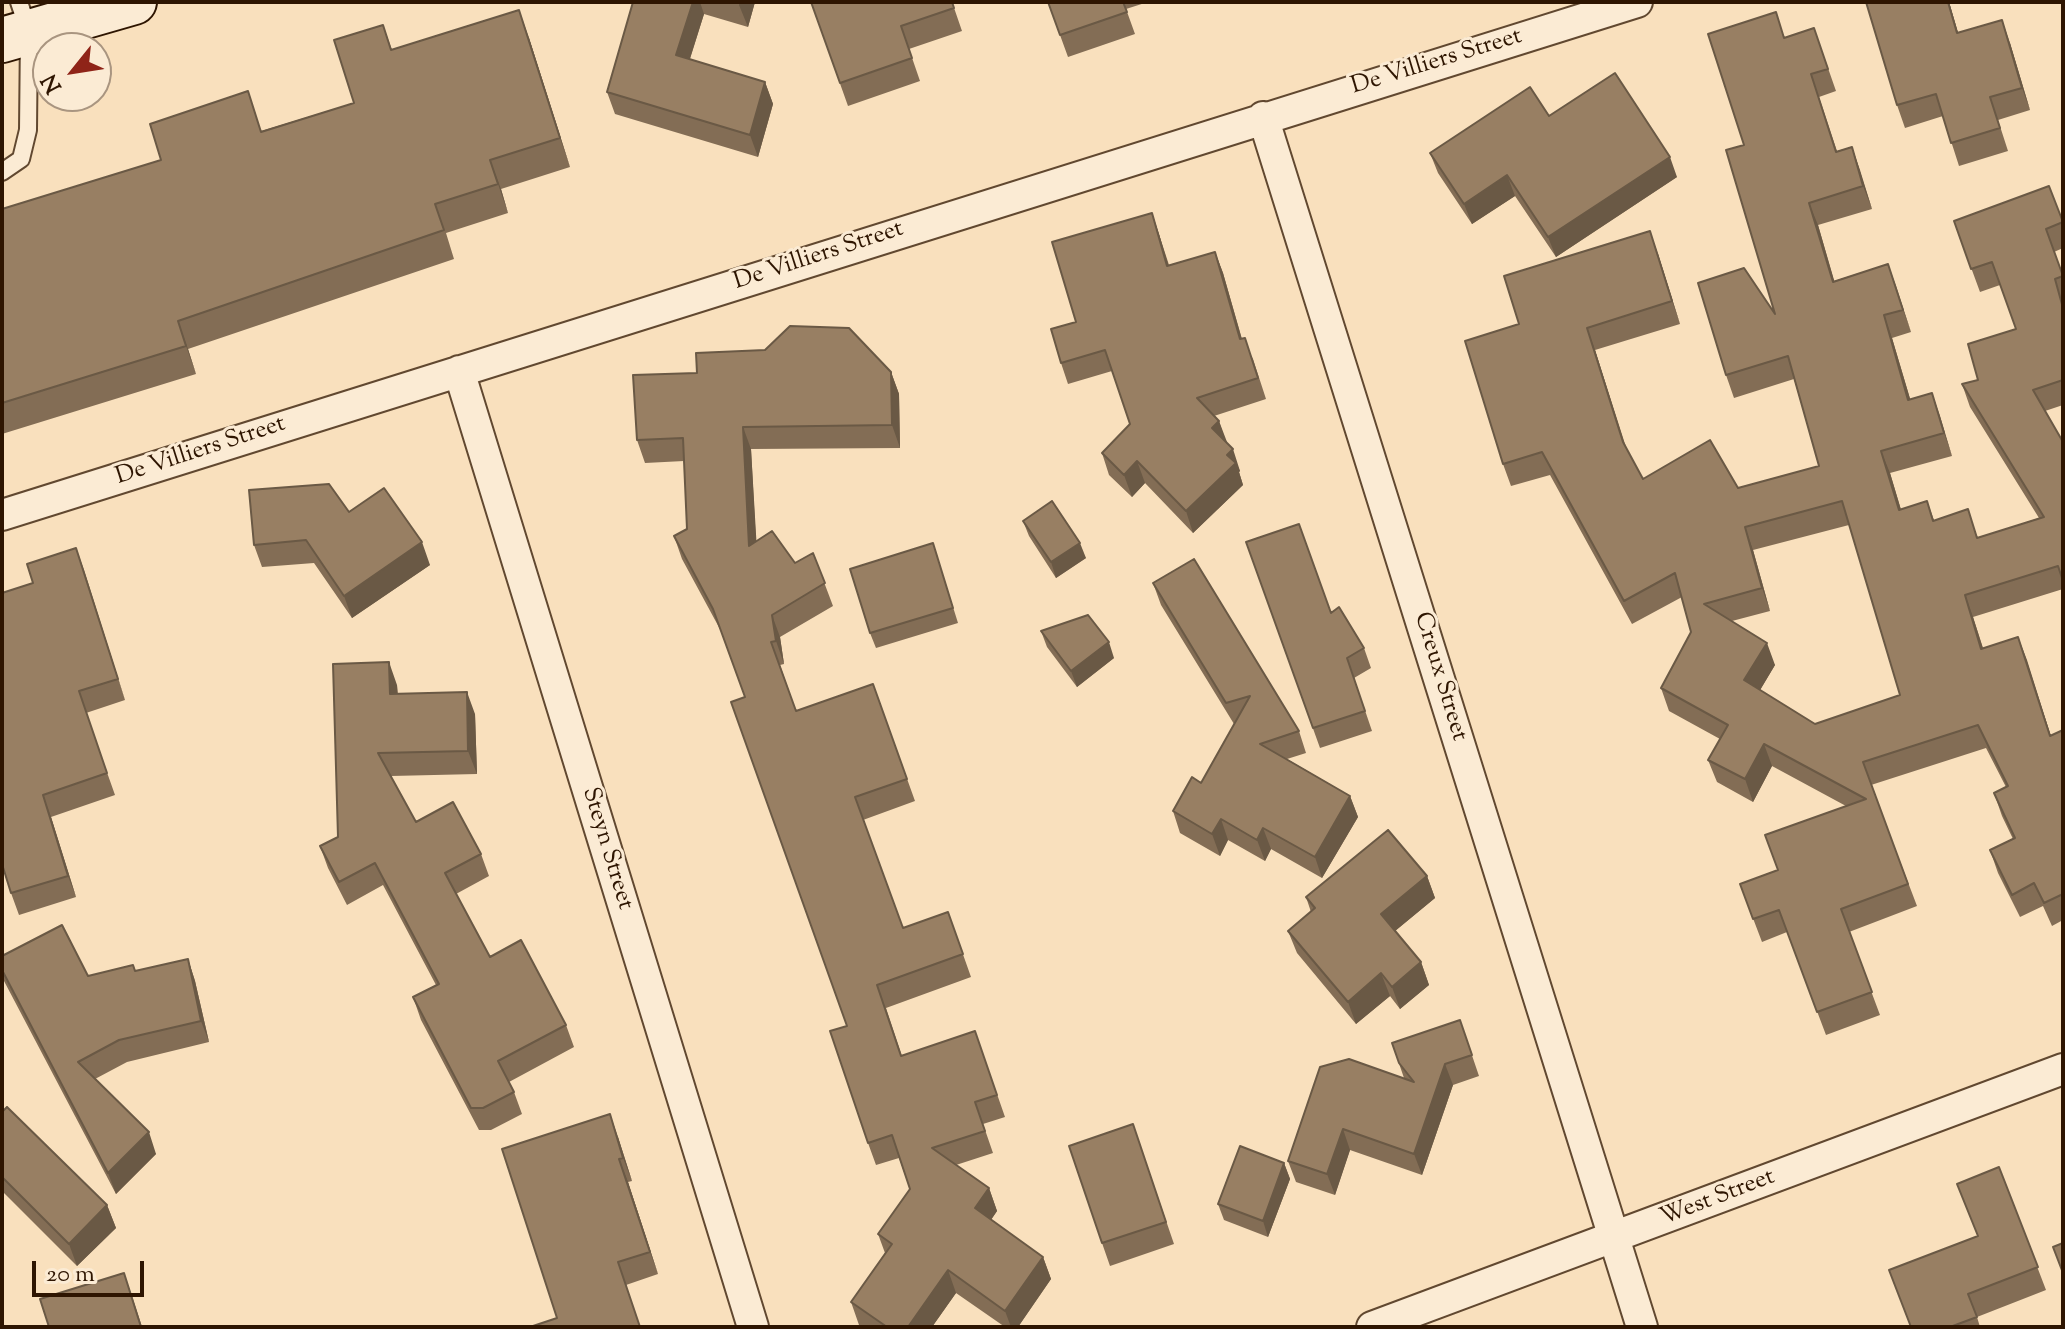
<!DOCTYPE html>
<style>
body{margin:0}
#map{position:relative;width:2065px;height:1329px;overflow:hidden;background:#f9e0bd;font-family:"Sorts Mill Goudy",serif}
canvas{display:block}
.frame{position:absolute;inset:0;border:4px solid #2e1501;pointer-events:none}
.north{position:absolute;left:32px;top:32px;width:80px;height:80px;box-sizing:border-box;background:#fbebd4;border:2px solid #a99580;border-radius:50%;rotate:240deg;font-size:22px;font-weight:700;line-height:32px;text-align:center;color:#2e1501}
.north::after{content:'';display:block;margin:auto;width:28px;height:36px;background:#8f2418;clip-path:polygon(50% 0,100% 100%,50% 72%,0 100%)}
.scale{position:absolute;left:32px;top:1261px;width:112px;height:36px;box-sizing:border-box;border:4px solid #2e1501;border-top:0;padding-left:10px;font-size:24px;line-height:28px;white-space:nowrap;color:#2e1501;-webkit-text-stroke:6px #fbebd4;paint-order:stroke}
</style>
<div id="map">
<canvas width="2065" height="1329"></canvas>
<div class="frame"></div>
<div class="north">N</div>
<div class="scale">20 m</div>
</div>
<script>
const ctx = document.querySelector('canvas').getContext('2d');
ctx.lineJoin = 'round';
const toPath = rows => new Path2D(rows.map(r => 'M' + r).join(''));
function trace(path, color, width, dash) { ctx.strokeStyle = color; ctx.lineWidth = width; ctx.lineCap = dash ? 'butt' : 'round'; ctx.setLineDash(dash || []); ctx.stroke(path); }
function fillPath(path, color) { ctx.fillStyle = color; ctx.fill(path, 'evenodd'); }
function label(font, color, halo, rows, align = 'center') {
  ctx.font = font + ' "Sorts Mill Goudy",serif'; ctx.lineWidth = 6; ctx.setLineDash([]); ctx.textBaseline = 'middle'; ctx.strokeStyle = halo; ctx.fillStyle = color; for (const [text, x, y, turn = 0] of rows) {
    ctx.save(); ctx.translate(x, y); ctx.rotate((+turn || 0) * Math.PI / 180); ctx.textAlign = isNaN(turn) ? turn : align; if (halo) ctx.strokeText(text, 0, 0); ctx.fillText(text, 0, 0); ctx.restore();
  }
}
const service = toPath([
 [2,172,21,159,28,130,29,32,19,2]
]);
const minor = toPath([
 [1263,117,1642,1327],
 [459,371,753,1327],
 [2,515,1637,2],
 [1372,1327,2063,1069]
]);
const secondary = toPath([
 [2,40,134,2]
]);
trace(service, '#614830', 20);
trace(minor, '#614830', 34);
trace(secondary, '#2e1501', 48);
trace(service, '#fbebd4', 16);
trace(minor, '#fbebd4', 30);
trace(secondary, '#fbebd4', 44);
fillPath(toPath([
 [633,2,755,2,748,27,704,14,690,59,765,82,773,104,758,157,615,114,607,92],
 [811,2,952,2,962,31,909,49,920,81,848,106],
 [1048,2,1148,2,1126,9,1135,34,1068,57],
 [1866,2,1949,2,1958,33,2010,43,2030,110,1998,120,2008,151,1959,166,1943,116,1905,128,1897,105],
 [383,25,392,50,529,38,570,167,501,189,508,213,446,233,454,259,188,349,196,374,2,434,2,209,354,103],
 [1814,28,1836,91,1819,97,1837,151,1852,147,1872,209,1818,225,1834,281,1888,264,1911,332,1892,338,1910,399,1932,393,1952,456,1890,473,1901,510,1927,501,1934,520,1978,538,2039,518,1970,407,1962,384,1978,380,2016,329,2000,285,1980,292,1954,221,2063,222,2063,248,2054,252,2063,277,2063,405,2045,411,2063,442,2063,589,1973,617,1983,648,2018,637,2051,736,2063,730,2063,920,2052,926,2043,906,2020,917,1998,873,1990,850,2013,839,2002,816,1994,793,2006,787,1986,748,1871,785,1917,906,1849,932,1880,1015,1826,1035,1787,932,1762,942,1740,884,1777,870,1846,806,1772,766,1753,802,1717,782,1708,760,1720,739,1669,711,1661,688,1691,632,1682,597,1632,624,1550,475,1511,486,1503,464,1519,324,1658,254,1680,324,1595,350,1626,447,1643,479,1738,488,1819,466,1794,379,1734,398,1726,375,1775,314,1744,145,1785,38],
 [1849,525,1900,695,1815,724,1760,690,1775,665,1732,621,1770,611,1753,550],
 [1549,116,1677,177,1556,257,1515,196,1472,224,1438,173,1430,153],
 [1152,213,1169,265,1215,252,1223,273,1242,339,1253,359,1266,399,1214,416,1219,421,1226,443,1240,471,1239,472,1243,485,1193,533,1145,483,1132,497,1109,475,1102,453,1130,424,1112,371,1068,384,1061,363,1076,322],
 [891,372,899,394,900,448,751,449,756,542,795,563,813,553,833,606,780,637,784,664,780,665,796,711,873,684,915,801,863,820,903,928,948,912,971,977,886,1008,902,1056,975,1031,1005,1117,983,1124,993,1153,956,1165,989,1188,997,1211,991,1220,1043,1257,1051,1279,1018,1327,1005,1327,956,1293,932,1327,863,1327,859,1325,851,1302,885,1253,878,1234,910,1189,899,1158,876,1165,868,1143,847,1026,745,697,721,631,682,559,674,536,687,529,684,461,645,463,637,440],
 [349,512,430,565,352,618,314,563,262,567,254,545],
 [1023,521,1086,558,1056,578,1029,536],
 [1246,542,1331,613,1364,648,1371,668,1354,678,1372,731,1320,748],
 [76,548,125,700,86,713,115,795,51,817,76,897,19,915,11,893,33,583],
 [938,559,958,623,876,648,870,633],
 [1153,583,1299,731,1306,753,1287,759,1350,796,1358,817,1322,878,1271,849,1265,861,1228,840,1220,856,1180,833,1173,811,1201,783,1234,724,1161,605],
 [1041,631,1114,658,1077,687,1047,647],
 [397,685,398,694,475,714,477,774,391,776,416,822,481,854,489,876,456,894,490,957,566,1025,574,1047,509,1082,514,1092,522,1114,491,1130,479,1130,421,1020,413,997,436,985,383,885,347,905,328,868,320,846,338,837],
 [1427,876,1435,898,1395,931,1421,962,1429,985,1400,1009,1390,996,1356,1024,1297,953,1288,931,1311,912,1306,897],
 [2,956,88,976,135,971,188,959,195,981,209,1042,127,1062,95,1079,156,1154,116,1194,4,981,2,974],
 [1460,1020,1479,1076,1453,1085,1422,1175,1350,1150,1335,1195,1296,1182,1288,1161,1404,1078,1392,1043],
 [2,1112,107,1205,116,1228,77,1266,2,1191],
 [1133,1124,1174,1244,1110,1266,1102,1243],
 [618,1137,632,1181,628,1182,658,1274,626,1285,557,1318],
 [1284,1163,1290,1179,1268,1237,1224,1220,1218,1204],
 [1999,1167,2046,1290,1977,1317,1980,1327,1910,1327,1977,1236]
]), '#836d55');
fillPath(toPath([
 [693,2,700,2,704,14,684,77,676,55],
 [740,2,755,2,748,27,739,5],
 [1948,2,1949,2,1965,56,1957,33],
 [519,10,529,38,570,167,560,138],
 [2002,20,2010,43,2030,110,2022,88],
 [765,82,773,104,758,157,750,135],
 [1852,147,1860,170,1872,209,1863,186],
 [1670,157,1677,177,1556,257,1548,237],
 [490,160,501,189,508,213,498,184],
 [1507,175,1515,196,1472,224,1464,204],
 [1809,203,1818,225,1841,304,1833,282],
 [1152,213,1159,234,1175,287,1167,266],
 [1650,231,1658,254,1680,324,1672,301],
 [1215,252,1223,273,1248,361,1240,339],
 [1888,264,1896,286,1911,332,1903,310],
 [1884,315,1892,338,1917,422,1908,400],
 [178,321,188,349,196,374,186,346],
 [1587,328,1595,350,1631,465,1623,442],
 [891,372,899,394,900,448,892,425],
 [1932,393,1940,416,1952,456,1944,433],
 [1219,421,1227,442,1219,449,1212,428],
 [743,427,751,449,758,568,749,546],
 [1233,449,1240,471,1239,472,1243,485,1193,533,1186,511,1227,455],
 [1881,451,1890,473,1908,533,1899,510],
 [1137,461,1145,483,1132,497,1124,475],
 [1745,527,1753,550,1770,611,1762,588],
 [422,542,430,565,352,618,344,596],
 [1080,543,1086,558,1056,578,1051,562],
 [76,548,84,570,125,700,118,679],
 [1965,595,1973,617,1990,671,1981,649],
 [772,615,780,637,784,664,776,641],
 [2018,637,2027,660,2058,759,2050,736],
 [1109,642,1114,658,1077,687,1071,671],
 [1767,643,1775,665,1753,702,1744,680],
 [389,662,397,685,398,716,390,694],
 [467,692,475,714,477,774,468,751],
 [1764,744,1772,766,1753,802,1745,779],
 [43,795,51,817,76,897,68,876],
 [1350,796,1358,817,1322,878,1315,857],
 [1221,819,1228,840,1220,856,1212,834],
 [1263,828,1271,849,1265,861,1257,840],
 [1427,876,1435,898,1389,936,1381,914],
 [188,959,195,981,209,1042,201,1021],
 [1421,962,1429,985,1400,1009,1392,987],
 [1381,973,1390,996,1356,1024,1348,1002],
 [1445,1064,1453,1085,1422,1175,1414,1154],
 [610,1114,618,1137,632,1181,623,1158],
 [1343,1129,1350,1150,1335,1195,1327,1174],
 [149,1132,156,1154,116,1194,108,1173],
 [619,1159,628,1182,658,1274,650,1252],
 [1284,1163,1290,1179,1268,1237,1263,1221],
 [989,1188,997,1211,983,1231,975,1208],
 [107,1205,116,1228,77,1266,69,1244],
 [1043,1257,1051,1279,1018,1327,1011,1327,1005,1311],
 [948,1270,956,1293,932,1327,908,1327],
 [124,1273,132,1296,142,1327,141,1327]
]), '#6a5945');
const building = toPath([
 [633,2,693,2,676,55,765,82,750,135,607,92,633,2],
 [811,2,952,2,954,8,901,26,912,58,840,83,811,2],
 [1048,2,1123,2,1127,12,1060,35,1048,2],
 [1866,2,1948,2,1957,33,2002,20,2022,88,1990,97,2000,128,1951,143,1936,94,1897,105,1866,2],
 [519,10,560,138,490,160,498,184,435,204,444,230,178,321,186,346,2,403,2,209,161,160,150,124,248,91,261,132,354,103,334,40,383,25,391,50,519,10],
 [1776,12,1784,38,1814,28,1828,69,1811,74,1836,152,1852,147,1863,186,1809,203,1833,282,1888,264,1903,310,1884,315,1908,400,1932,393,1944,433,1881,451,1899,510,1927,501,1933,521,1968,509,1977,538,2044,517,1962,384,1978,380,1968,344,2016,329,1992,262,1971,269,1954,221,2049,186,2063,222,2046,229,2063,276,2055,279,2063,308,2063,380,2033,390,2063,442,2063,581,2058,566,1965,595,1981,649,2018,637,2050,736,2063,730,2063,894,2044,903,2034,883,2012,895,1990,850,2015,838,1994,793,2008,786,1978,725,1863,762,1908,884,1841,909,1872,992,1817,1012,1779,910,1753,919,1740,884,1778,870,1765,835,1866,799,1764,744,1745,779,1708,760,1728,725,1661,688,1691,632,1675,573,1624,601,1542,452,1503,464,1465,341,1519,324,1504,276,1650,231,1672,301,1587,328,1623,442,1643,479,1710,440,1738,488,1819,466,1788,356,1726,375,1698,283,1744,268,1775,314,1726,150,1744,145,1708,34,1776,12],
 [1842,501,1900,695,1815,724,1744,680,1767,643,1704,604,1762,588,1745,527,1842,501],
 [1615,73,1670,157,1548,237,1507,175,1464,204,1430,153,1530,87,1549,116,1615,73],
 [1152,213,1167,266,1215,252,1240,339,1245,338,1258,378,1197,398,1219,421,1212,428,1233,449,1227,455,1236,463,1186,511,1137,461,1124,475,1102,453,1130,424,1105,350,1061,363,1051,329,1076,322,1052,242,1152,213],
 [790,326,849,328,891,372,892,425,743,427,749,546,772,531,795,563,813,553,825,583,772,615,776,641,771,642,796,711,873,684,907,779,855,797,903,928,948,912,963,954,877,985,901,1056,975,1031,997,1095,975,1102,985,1131,932,1148,989,1188,975,1208,1043,1257,1005,1311,948,1270,908,1327,887,1327,851,1302,892,1244,878,1234,910,1189,892,1135,868,1143,830,1031,847,1026,731,702,745,697,713,609,674,536,687,529,683,438,637,440,633,375,697,373,696,353,765,350,790,326],
 [329,484,349,512,384,488,422,542,344,596,306,540,254,545,249,490,329,484],
 [1052,501,1080,543,1051,562,1023,521,1052,501],
 [1299,524,1331,613,1339,607,1364,648,1347,658,1365,711,1313,728,1246,542,1299,524],
 [933,543,953,608,870,633,850,569,933,543],
 [76,548,118,679,79,691,107,773,43,795,68,876,11,893,2,864,2,593,33,583,27,564,76,548],
 [1194,559,1299,731,1260,744,1350,796,1315,857,1263,828,1257,840,1221,819,1212,834,1173,811,1192,777,1201,783,1250,696,1226,703,1153,583,1194,559],
 [1088,615,1109,642,1071,671,1041,631,1088,615],
 [389,662,390,694,467,692,468,751,378,753,416,822,453,802,481,854,445,873,490,957,521,940,566,1025,498,1061,514,1092,483,1108,471,1108,413,997,439,984,375,863,339,882,320,846,338,837,333,664,389,662],
 [1388,830,1427,876,1381,914,1421,962,1392,987,1381,973,1348,1002,1288,931,1315,908,1306,897,1388,830],
 [62,925,88,976,133,965,135,971,188,959,201,1021,119,1040,78,1062,149,1132,108,1173,2,970,2,956,62,925],
 [1460,1020,1472,1055,1445,1064,1414,1154,1343,1129,1327,1174,1288,1161,1320,1067,1349,1059,1414,1082,1399,1063,1392,1043,1460,1020],
 [7,1107,107,1205,69,1244,2,1177,2,1112,7,1107],
 [610,1114,623,1158,619,1159,650,1252,618,1262,640,1327,530,1327,557,1318,502,1149,610,1114],
 [1133,1124,1166,1222,1102,1243,1069,1146,1133,1124],
 [1240,1146,1284,1163,1263,1221,1218,1204,1240,1146],
 [1999,1167,2038,1267,1968,1294,1977,1317,1950,1327,1911,1327,1889,1270,1978,1236,1957,1184,1999,1167],
 [2063,1243,2063,1273,2053,1247,2063,1243],
 [124,1273,141,1327,49,1327,40,1299,124,1273]
]);
fillPath(building, '#987f63');
trace(building, '#6a5945', 2);
label('24px', '#2e1501', '#fbebd4', [
 ["De Villiers Street",1437,63,-17],
 ["De Villiers Street",819,257,-18],
 ["De Villiers Street",201,452,-18],
 ["Creux Street",1439,677,73],
 ["Steyn Street",606,849,73],
 ["West Street",1718,1199,-21]
]);
</script>
